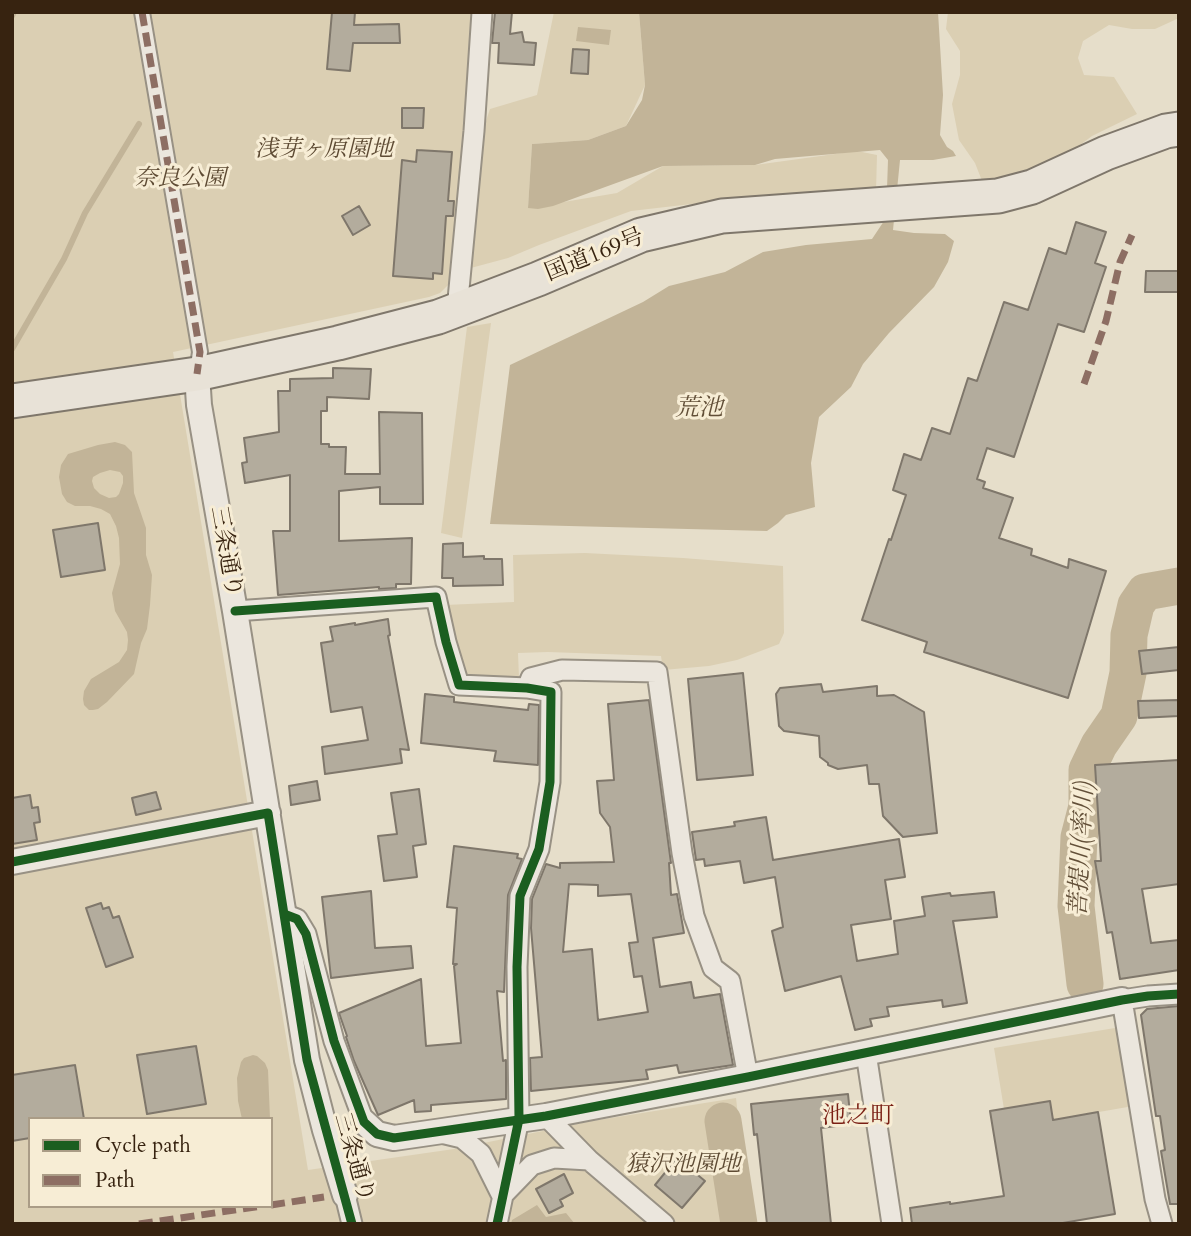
<!DOCTYPE html>
<meta charset="utf-8">
<style>
body{margin:0}
#map{position:relative;width:1191px;height:1236px;overflow:hidden;background:#e6deca;font-family:Cardo,serif}
canvas{display:block}
.frame{position:absolute;inset:0;border:14px solid #372310;pointer-events:none}
.legend{position:absolute;left:28px;top:1117px;width:245px;height:91px;box-sizing:border-box;background:#f7edd5;border:2px solid #aa9c86;margin:0;padding:9px 12px;list-style:none;font-size:21px;color:#372310}
.legend li{display:flex;align-items:center;gap:14px;height:35px}
.legend b{width:35px;border:2px solid #aa9c86}
</style>
<div id="map">
<canvas width="1191" height="1236"></canvas>
<div class="frame"></div>
<ul class="legend">
<li><b style="height:9px;background:#1b5e20"></b>Cycle path</li>
<li><b style="height:9px;background:#8d6e63"></b>Path</li>
</ul>
</div>
<script>
const ctx = document.querySelector('canvas').getContext('2d');
ctx.lineJoin = 'round';
function fillPath(path, color) { ctx.fillStyle = color; ctx.fill(path, 'evenodd'); }
const toPath = rows => new Path2D(rows.map(r => 'M' + r).join(''));
function trace(path, color, width, dash) { ctx.strokeStyle = color; ctx.lineWidth = width; ctx.lineCap = dash ? 'butt' : 'round'; ctx.setLineDash(dash || []); ctx.stroke(path); }
function label(font, color, halo, rows, align = 'center') {
  ctx.font = font + ' Cardo,"Noto Serif JP",serif'; ctx.lineWidth = 6; ctx.setLineDash([]); ctx.textBaseline = 'middle'; ctx.strokeStyle = halo; ctx.fillStyle = color; for (const [text, x, y, turn = 0] of rows) {
    ctx.save(); ctx.translate(x, y); ctx.rotate((+turn || 0) * Math.PI / 180); ctx.textAlign = isNaN(turn) ? turn : align; if (halo) ctx.strokeText(text, 0, 0); ctx.fillText(text, 0, 0); ctx.restore();
  }
}
fillPath(toPath([
 [12,12,476,12,473,60,449,284,440,293,429,297,173,352,308,1170,454,1149,592,1121,736,1098,750,1224,12,1224],
 [30,1119,271,1119,271,1206,30,1206],
 [554,12,639,12,645,85,626,126,588,140,532,144,528,208,617,193,663,166,755,165,857,151,877,155,876,191,709,202,631,211,539,245,508,258,467,269,482,133,490,109,537,95],
 [948,12,1179,12,1179,18,1155,29,1132,29,1109,25,1083,41,1078,58,1084,75,1114,77,1137,114,1092,136,1044,172,984,186,975,163,959,140,952,104,960,75,960,51,946,29],
 [491,323,462,538,441,533,467,327],
 [585,553,683,558,783,566,784,633,779,644,737,660,709,666,663,670,661,656,548,652,518,653,519,678,475,680,463,674,445,605,514,602,513,555],
 [1127,1026,1139,1105,1053,1120,1050,1101,1004,1109,994,1048]
]), '#dbcfb3');
fillPath(toPath([
 [639,12,938,12,943,95,940,135,947,147,953,151,956,156,933,160,900,160,893,230,914,233,945,234,954,241,948,262,934,287,889,333,863,364,851,387,819,417,811,463,815,507,786,515,778,523,767,531,490,524,510,365,643,302,669,286,725,272,763,252,806,245,872,239,886,218,888,160,880,150,775,159,755,165,663,166,553,206,538,209,528,208,532,144,588,140,626,126,642,100,645,85],
 [578,27,611,30,609,45,576,41],
 [115,442,125,445,132,452,134,493,146,528,146,555,152,575,150,605,147,629,141,643,134,674,107,702,98,709,93,710,89,710,84,705,83,699,84,691,91,679,119,662,127,650,128,640,127,632,115,611,112,593,120,564,119,538,116,526,110,514,101,509,90,506,75,506,67,502,62,494,59,477,61,465,68,454,98,445],
 [110,470,120,472,123,476,123,483,119,494,116,497,109,498,100,494,94,488,92,481,93,477,100,473],
 [253,1055,257,1056,265,1063,268,1070,270,1119,242,1119,238,1101,237,1078,241,1062,244,1058],
 [537,1205,546,1217,566,1213,575,1224,511,1224,512,1220]
]), '#c2b498');
trace(toPath([
 [12,16,14,12],
 [12,349,64,259,85,213,139,124]
]), '#c2b498', 6);
trace(toPath([
 [1085,984,1076,906,1079,837,1087,806,1087,770,1099,745,1119,716,1128,673,1129,635,1136,605,1145,592,1179,586],
 [723,1121,739,1224]
]), '#c2b498', 37);
const building = toPath([
 [332,12,355,12,354,25,399,24,400,43,353,43,350,71,327,69,332,12],
 [495,12,512,12,510,34,522,32,524,42,536,43,534,65,498,63,499,43,492,43,495,12],
 [573,49,589,50,588,74,571,73,573,49],
 [402,108,424,108,423,128,402,128,402,108],
 [417,150,452,152,448,201,454,201,453,216,446,216,442,274,433,273,433,279,393,276,402,160,416,162,417,150],
 [359,206,370,225,353,235,342,216,359,206],
 [1076,222,1106,232,1095,263,1106,267,1084,332,1058,324,1014,457,987,448,977,479,985,482,983,488,1013,498,999,538,1032,549,1031,555,1068,568,1069,559,1106,571,1068,698,924,652,927,642,862,620,889,539,891,540,906,495,893,490,904,454,921,460,932,428,950,434,968,378,977,381,1004,302,1028,310,1049,248,1066,254,1076,222],
 [1146,271,1179,271,1179,292,1145,292,1146,271],
 [333,368,371,369,369,399,327,397,327,411,321,411,321,444,329,444,329,447,346,447,345,474,380,474,379,412,422,413,423,504,380,504,380,487,339,491,339,541,412,538,411,584,396,584,396,588,379,589,379,587,278,595,273,531,290,531,290,475,245,483,242,463,247,462,244,438,279,432,278,391,290,391,290,379,333,378,333,368],
 [98,523,105,570,61,577,53,530,98,523],
 [463,543,463,557,484,556,484,559,502,559,503,585,453,586,453,578,442,578,443,544,463,543],
 [388,619,390,635,388,636,409,750,400,749,402,763,325,774,322,747,368,740,362,707,331,712,321,643,333,641,330,627,355,623,355,625,388,619],
 [1179,647,1179,670,1142,674,1139,651,1179,647],
 [743,673,753,775,697,780,688,679,743,673],
 [821,684,823,692,877,686,877,696,894,695,924,712,937,833,903,837,883,816,879,784,869,784,867,765,838,769,828,765,828,763,820,757,819,736,784,731,779,726,776,694,780,688,821,684],
 [425,694,454,697,454,702,528,710,529,704,539,705,538,765,494,761,496,751,421,743,425,694],
 [649,700,671,863,669,863,671,895,677,894,684,933,653,938,660,987,691,982,694,998,720,994,733,1065,679,1073,677,1065,646,1070,648,1079,531,1091,530,1058,542,1057,531,928,532,899,546,864,560,868,560,863,614,862,610,827,600,813,597,781,614,780,608,704,649,700],
 [569,884,598,885,598,896,631,894,638,942,629,943,634,977,642,976,648,1012,598,1020,592,949,563,952,569,884],
 [1179,700,1179,716,1139,718,1138,701,1179,700],
 [1179,760,1179,884,1142,889,1151,943,1179,940,1179,970,1120,979,1112,932,1107,933,1095,861,1101,861,1095,765,1179,760],
 [317,781,320,800,291,805,289,786,317,781],
 [419,789,426,844,413,846,417,877,384,881,378,836,397,834,391,793,419,789],
 [156,792,161,809,136,815,132,798,156,792],
 [30,795,32,808,38,807,40,822,34,823,37,840,12,844,12,798,30,795],
 [766,817,773,860,899,839,905,877,885,880,891,919,851,925,857,961,898,954,894,921,925,916,922,897,950,893,951,896,994,892,997,917,953,921,967,1003,943,1007,942,1000,887,1007,889,1016,870,1019,872,1026,855,1030,841,976,785,991,772,931,783,927,775,877,744,883,740,861,705,866,704,859,696,860,692,832,735,826,734,822,766,817],
 [454,846,518,854,517,858,522,859,508,895,504,992,497,991,503,1061,506,1060,506,1099,431,1105,431,1111,415,1112,414,1100,378,1115,354,1061,346,1037,347,1036,339,1013,421,979,426,1046,461,1043,454,966,457,964,453,964,457,908,447,907,454,846],
 [371,891,375,948,411,946,413,968,331,978,322,897,371,891],
 [101,903,103,909,109,907,113,918,119,916,133,957,106,967,86,908,101,903],
 [1179,1006,1179,1204,1170,1204,1161,1151,1165,1150,1160,1116,1156,1116,1141,1015,1147,1009,1179,1006],
 [196,1046,206,1104,147,1114,137,1055,196,1046],
 [75,1065,84,1119,30,1119,30,1138,12,1141,12,1075,75,1065],
 [848,1094,851,1124,821,1128,831,1224,767,1224,757,1134,754,1135,751,1104,848,1094],
 [1050,1101,1053,1120,1098,1112,1115,1214,1057,1224,912,1224,910,1208,950,1202,950,1204,1004,1196,990,1111,1050,1101],
 [677,1158,705,1181,682,1208,655,1185,677,1158],
 [564,1174,573,1193,560,1200,563,1206,549,1213,536,1189,564,1174]
]);
fillPath(building, '#b3ac9d');
trace(building, '#7f776b', 2);
const pedestrian = toPath([
 [142,12,200,352,197,373]
]);
const minor = toPath([
 [457,310,474,131,482,12],
 [235,611,436,597,446,642,459,685,527,688,551,692,550,782,539,849,520,896,517,967,519,1119,497,1224],
 [527,688,531,678,562,670,657,672,682,853,694,916,713,968,730,981,748,1077],
 [284,914,297,919,306,934,334,1041,364,1122],
 [866,1053,892,1224],
 [546,1116,589,1160],
 [441,1133,462,1138,481,1154,502,1196,532,1165,554,1158,589,1160,664,1224],
 [345,1195,352,1224],
 [1162,1224,1155,1199,1122,1000,1148,996,1179,994]
]);
const tertiary = toPath([
 [197,374,199,405,235,611,307,1060,325,1130,345,1195],
 [12,862,268,813],
 [364,1122,377,1134,394,1138,546,1116,748,1077,1122,1000]
]);
const trunk = toPath([
 [12,401,197,374,338,343,438,317,538,279,641,235,722,216,998,196,1032,187,1106,153,1166,131,1179,129]
]);
trace(pedestrian, '#989184', 18);
trace(minor, '#989184', 23);
trace(tertiary, '#989184', 28);
trace(trunk, '#7f776b', 37);
trace(pedestrian, '#ebe6dd', 14);
trace(minor, '#ebe6dd', 19);
trace(tertiary, '#ebe6dd', 24);
trace(trunk, '#e8e2d7', 33);
trace(toPath([
 [142,12,200,352,197,374],
 [1084,384,1106,321,1120,262,1132,235],
 [271,1205,324,1197],
 [139,1224,262,1206]
]), '#8d6e63', 7, [14, 7]);
trace(toPath([
 [235,611,436,597,446,642,459,685,527,688,551,692,550,782,539,849,520,896,517,967,519,1119,497,1224],
 [12,862,268,813,307,1060,352,1224],
 [284,914,297,919,306,934,334,1041,364,1122,377,1134,394,1138,546,1116,748,1077,1122,1000,1148,996,1179,994]
]), '#1b5e20', 9);
label('italic 23px', '#5e4b34', '#f7edd5', [
 ["浅芽ヶ原園地",324,151],
 ["奈良公園",180,180],
 ["猿沢池園地",683,1166]
]);
label('23px', '#372310', '#f7edd5', [
 ["国道169号",595,256,-22],
 ["三条通り",225,552,80],
 ["三条通り",353,1158,74]
]);
label('italic 24px', '#624f38', '#f7edd5', [
 ["荒池",699,409],
 ["菩提川(率川)",1083,849,-87]
]);
label('24px', '#7a1f14', '#f7edd5', [
 ["池之町",858,1117]
]);
</script>
